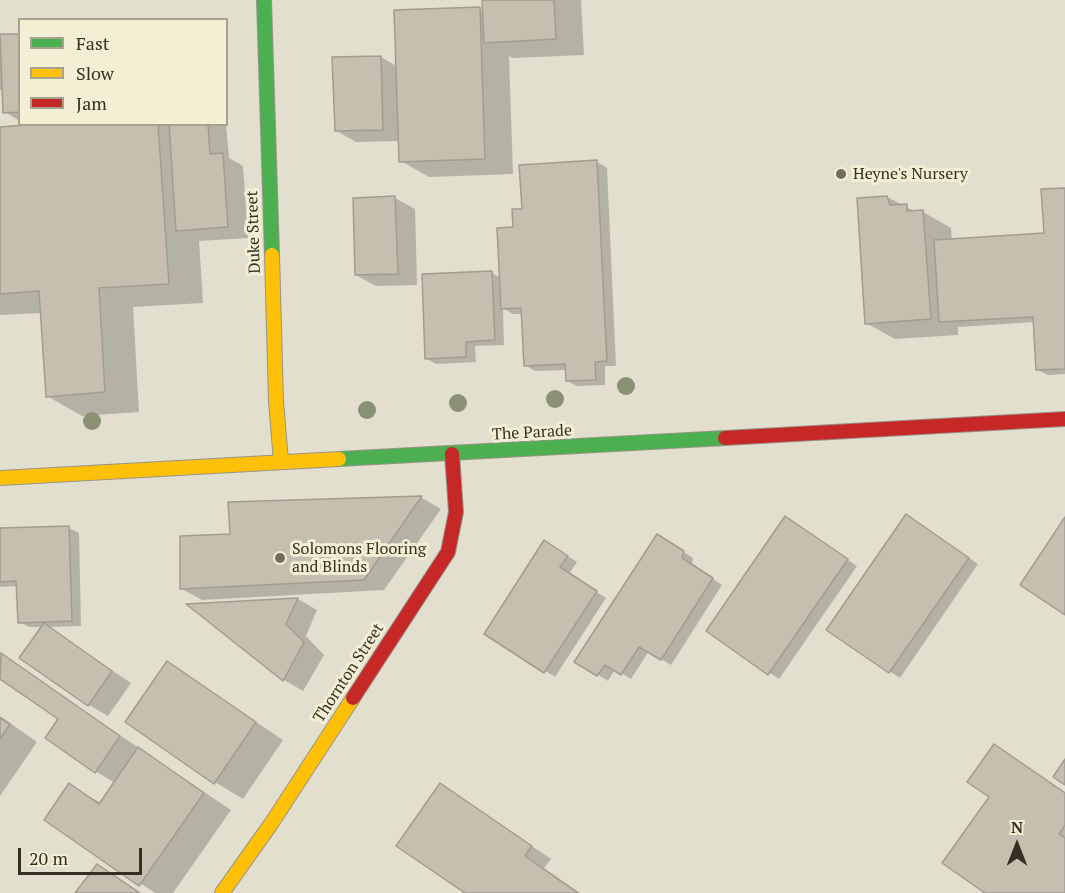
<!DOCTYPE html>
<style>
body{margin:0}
#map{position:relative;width:1065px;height:893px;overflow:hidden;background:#e2dfcf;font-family:"PT Serif",serif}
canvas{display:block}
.legend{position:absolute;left:18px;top:18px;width:210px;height:108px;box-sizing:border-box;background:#f2efd5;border:2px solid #a7a28d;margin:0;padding:8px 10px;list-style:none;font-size:18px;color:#362e20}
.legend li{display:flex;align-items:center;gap:12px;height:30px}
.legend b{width:30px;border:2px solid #a7a28d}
.north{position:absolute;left:987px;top:815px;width:60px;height:60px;-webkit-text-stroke:4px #f2efd5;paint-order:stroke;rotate:0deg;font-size:16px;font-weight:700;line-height:24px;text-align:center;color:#362e20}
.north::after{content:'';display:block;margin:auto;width:21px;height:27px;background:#362e20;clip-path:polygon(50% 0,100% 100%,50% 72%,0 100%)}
.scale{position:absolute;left:18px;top:848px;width:124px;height:27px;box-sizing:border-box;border:3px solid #362e20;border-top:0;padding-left:8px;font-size:18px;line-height:21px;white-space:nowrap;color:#362e20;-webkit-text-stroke:4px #f2efd5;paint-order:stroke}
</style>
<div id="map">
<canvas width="1065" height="893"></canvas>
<ul class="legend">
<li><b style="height:8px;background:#4caf50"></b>Fast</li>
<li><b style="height:8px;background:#ffc107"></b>Slow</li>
<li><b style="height:8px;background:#c62828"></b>Jam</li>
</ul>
<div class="north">N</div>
<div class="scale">20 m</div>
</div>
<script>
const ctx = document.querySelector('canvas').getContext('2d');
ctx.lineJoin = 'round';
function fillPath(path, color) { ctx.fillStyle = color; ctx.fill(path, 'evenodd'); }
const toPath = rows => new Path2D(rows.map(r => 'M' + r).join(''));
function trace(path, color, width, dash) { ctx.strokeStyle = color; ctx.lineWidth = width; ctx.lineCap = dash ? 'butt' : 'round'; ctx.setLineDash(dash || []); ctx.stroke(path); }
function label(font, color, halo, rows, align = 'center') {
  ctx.font = font + ' "PT Serif",serif'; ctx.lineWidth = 6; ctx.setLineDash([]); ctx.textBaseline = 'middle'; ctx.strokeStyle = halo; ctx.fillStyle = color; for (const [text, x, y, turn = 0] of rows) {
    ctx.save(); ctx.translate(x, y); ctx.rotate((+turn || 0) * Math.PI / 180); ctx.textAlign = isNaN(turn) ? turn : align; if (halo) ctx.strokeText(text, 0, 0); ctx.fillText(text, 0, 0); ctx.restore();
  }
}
fillPath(toPath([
 [483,0,581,0,584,55,513,58,509,56,513,174,429,177,401,161,400,141,356,142,337,131,381,57,398,67,480,8,484,11],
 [20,35,20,121,5,112,4,89,0,90,0,36],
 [26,124,226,124,229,158,243,166,248,238,199,241,203,303,133,307,139,412,82,416,47,396,42,313,0,315,0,128,30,126],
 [597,162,607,168,616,366,605,366,605,385,577,386,567,381,567,370,535,371,525,365,523,314,513,314,503,308,504,345,475,346,476,362,436,364,426,358,492,273,501,278,514,229,523,210],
 [1065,189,1065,374,1048,375,1038,370,1035,322,958,327,958,335,895,339,866,323,887,197,916,212,923,212,951,228,952,241,1045,235],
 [395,198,415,209,417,285,376,286,356,275],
 [422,498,441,509,384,590,202,600,182,589,232,535,230,503],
 [916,522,978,564,900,678,828,630],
 [795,523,857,566,779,679,708,631],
 [69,528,79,533,81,626,47,627,131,683,108,716,89,705,43,627,29,627,20,622,18,586,0,587,0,530],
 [667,541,693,558,692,565,722,585,671,665,649,651,631,679,615,669,608,681,577,661],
 [554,547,577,562,569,574,606,598,555,677,486,633],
 [298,599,317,610,306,636,324,655,303,691,284,680,190,605],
 [1,655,231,810,173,893,155,893,46,820,70,785,101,803,115,783,95,771,60,719,0,677],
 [168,663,283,740,243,799,215,782],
 [0,716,37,742,0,796],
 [994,746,1065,793,1065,893,988,893],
 [441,785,551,859,544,868,580,893,467,893]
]), '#0003');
const building = toPath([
 [482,0,554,0,556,39,484,43,482,0],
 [480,7,485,159,399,162,394,10,480,7],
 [0,34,20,34,20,112,3,113,0,34],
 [381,56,383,130,335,131,332,57,381,56],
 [37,124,158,124,169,284,99,288,105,392,46,397,39,291,0,294,0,127,37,124],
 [169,124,208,124,210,154,223,153,228,227,176,231,169,124],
 [597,160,607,361,595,362,596,380,566,381,565,364,524,366,521,308,501,309,497,228,513,227,512,209,522,209,519,165,597,160],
 [1065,188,1065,369,1036,370,1033,317,939,322,934,240,1044,233,1041,189,1065,188],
 [395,196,398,274,355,275,353,198,395,196],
 [887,196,890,205,907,204,907,211,923,210,931,319,865,324,857,198,887,196],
 [492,271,495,340,466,342,466,357,425,359,422,274,492,271],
 [422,496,364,580,180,589,180,536,230,534,228,502,422,496],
 [906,514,969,558,889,673,826,630,906,514],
 [785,516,848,559,768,675,706,631,785,516],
 [1065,517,1065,615,1020,585,1065,517],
 [69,526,72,621,18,623,16,581,0,582,0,528,69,526],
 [657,534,684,551,682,558,713,578,661,660,639,647,621,675,605,665,597,676,574,662,657,534],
 [544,540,568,556,560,567,597,591,544,673,484,634,544,540],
 [298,598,286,624,304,642,283,681,186,604,298,598],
 [44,623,112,671,88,706,19,658,44,623],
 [1,653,120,736,95,773,45,738,58,719,0,679,1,653],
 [167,661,256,722,214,784,125,722,167,661],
 [0,718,10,724,0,739,0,718],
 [994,744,1065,793,1065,825,1059,834,1065,838,1065,893,985,893,942,863,989,797,967,782,994,744],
 [138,747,204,793,139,886,44,820,69,783,99,804,138,747],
 [1065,759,1065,785,1053,777,1065,759],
 [440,783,532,846,525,856,578,893,465,893,396,846,440,783],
 [97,864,140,893,75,893,97,864]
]);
fillPath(building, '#c6bfb0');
trace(building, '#a29c8e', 1.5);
const fast = toPath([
 [264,0,272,255],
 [339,459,725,438]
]);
const slow = toPath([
 [272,255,276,401,281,462],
 [0,478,339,459],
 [222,893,271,824,353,698]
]);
const jam = toPath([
 [725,438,1065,419],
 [353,698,448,552,456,512,452,454]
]);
trace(fast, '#979488', 16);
trace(slow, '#979488', 16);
trace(jam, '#979488', 16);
trace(fast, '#4caf50', 14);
trace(slow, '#ffc107', 14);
trace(jam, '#c62828', 14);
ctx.fillStyle = '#899074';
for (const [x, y] of [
 [626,386],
 [555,399],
 [458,403],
 [367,410],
 [92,421]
]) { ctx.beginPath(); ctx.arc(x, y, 9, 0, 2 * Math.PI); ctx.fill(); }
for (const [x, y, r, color] of [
 [841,174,6,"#726c5d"],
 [280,558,6,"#726c5d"]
]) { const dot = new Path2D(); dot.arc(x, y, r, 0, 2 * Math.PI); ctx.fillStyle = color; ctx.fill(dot); trace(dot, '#f2efd5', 2); }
label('16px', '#362e20', '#f2efd5', [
 ["Heyne's Nursery",853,174],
 ["Solomons Flooring",292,549],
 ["and Blinds",292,567]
], 'left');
label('16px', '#362e20', '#f2efd5', [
 ["Duke Street",254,232,-92],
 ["The Parade",532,433,-3],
 ["Thornton Street",349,673,-57]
]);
</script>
